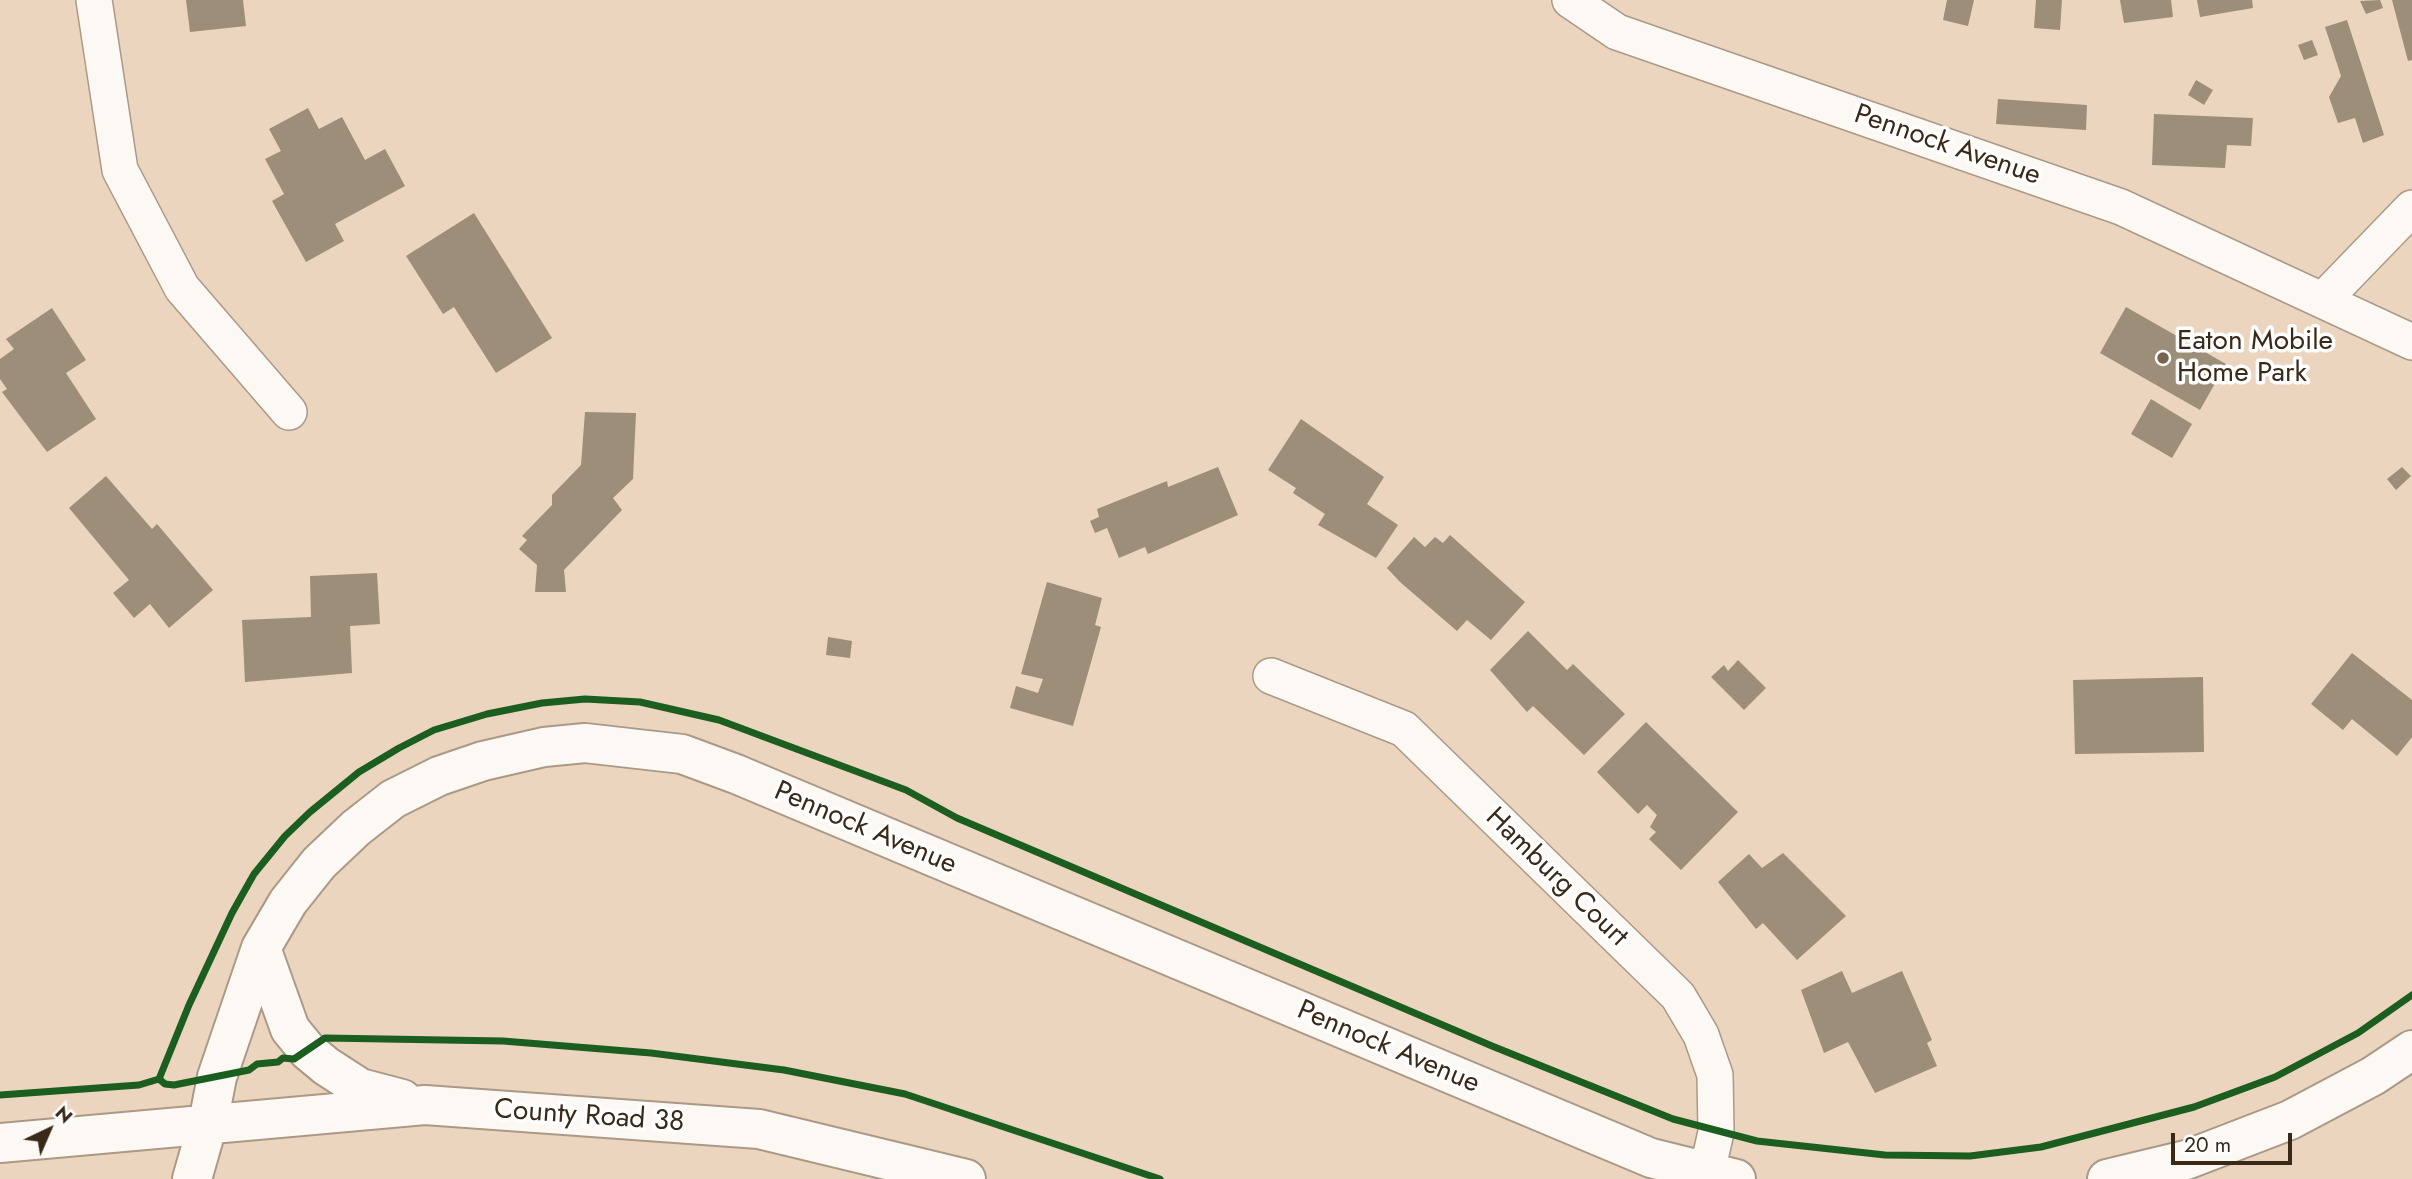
<!DOCTYPE html>
<style>
body{margin:0}
#map{position:relative;width:2412px;height:1179px;overflow:hidden;background:#ebd5be;font-family:Jost,sans-serif}
canvas{display:block}
.north{position:absolute;left:14px;top:1095px;width:70px;height:70px;-webkit-text-stroke:5px #fefefe;paint-order:stroke;rotate:44deg;font-size:19px;font-weight:700;line-height:28px;text-align:center;color:#382918}
.north::after{content:'';display:block;margin:auto;width:24px;height:32px;background:#382918;clip-path:polygon(50% 0,100% 100%,50% 72%,0 100%)}
.scale{position:absolute;left:2171px;top:1133px;width:121px;height:32px;box-sizing:border-box;border:4px solid #382918;border-top:0;padding-left:9px;font-size:21px;line-height:24px;white-space:nowrap;color:#382918;-webkit-text-stroke:5px #fefefe;paint-order:stroke}
</style>
<div id="map">
<canvas width="2412" height="1179"></canvas>
<div class="north">N</div>
<div class="scale">20 m</div>
</div>
<script>
const ctx = document.querySelector('canvas').getContext('2d');
ctx.lineJoin = 'round';
function fillPath(path, color) { ctx.fillStyle = color; ctx.fill(path, 'evenodd'); }
const toPath = rows => new Path2D(rows.map(r => 'M' + r).join(''));
function trace(path, color, width, dash) { ctx.strokeStyle = color; ctx.lineWidth = width; ctx.lineCap = dash ? 'butt' : 'round'; ctx.setLineDash(dash || []); ctx.stroke(path); }
function label(font, color, halo, rows, align = 'center') {
  ctx.font = font + ' Jost,sans-serif'; ctx.lineWidth = 7; ctx.setLineDash([]); ctx.textBaseline = 'middle'; ctx.strokeStyle = halo; ctx.fillStyle = color; for (const [text, x, y, turn = 0] of rows) {
    ctx.save(); ctx.translate(x, y); ctx.rotate((+turn || 0) * Math.PI / 180); ctx.textAlign = isNaN(turn) ? turn : align; if (halo) ctx.strokeText(text, 0, 0); ctx.fillText(text, 0, 0); ctx.restore();
  }
}
fillPath(toPath([
 [186,0,243,0,246,26,190,32],
 [1947,0,1974,0,1968,26,1943,20],
 [2036,0,2062,0,2060,30,2034,28],
 [2120,0,2171,0,2173,17,2124,23],
 [2197,0,2252,0,2253,8,2200,17],
 [2380,0,2383,8,2366,14,2360,1],
 [2392,0,2412,0,2412,60,2408,61],
 [2347,20,2384,135,2363,143,2355,118,2338,123,2329,97,2341,76,2325,27],
 [2312,40,2318,55,2304,60,2298,45],
 [2196,80,2213,90,2204,105,2188,95],
 [1998,99,2087,105,2086,130,1996,124],
 [308,108,319,129,342,117,365,160,385,149,405,186,335,224,344,241,306,262,272,201,284,194,265,159,281,151,269,129],
 [2154,114,2253,118,2251,146,2227,145,2225,168,2152,165],
 [474,213,552,338,496,373,454,307,443,314,406,256],
 [2126,307,2226,364,2200,410,2100,353],
 [52,308,86,360,66,373,96,419,47,452,2,392,7,389,0,379,0,359,14,349,6,339],
 [2151,399,2192,424,2172,458,2131,434],
 [585,412,636,413,633,479,613,498,622,510,564,570,566,592,535,592,537,565,519,549,527,540,522,536,552,505,552,495,581,465],
 [1301,419,1384,477,1367,504,1398,525,1376,558,1318,525,1325,514,1293,493,1296,488,1268,470],
 [1218,467,1238,515,1148,554,1145,547,1119,558,1107,528,1095,533,1090,521,1099,517,1097,509,1167,481,1168,487],
 [2402,467,2411,476,2396,490,2387,479],
 [106,476,152,529,157,524,213,590,169,628,150,604,134,618,113,593,129,580,69,508],
 [1450,535,1525,602,1491,640,1467,620,1457,631,1400,582,1387,568,1414,537,1425,547,1435,537,1443,543],
 [377,573,380,624,350,626,352,673,245,682,242,620,311,617,310,576],
 [1047,582,1102,598,1095,625,1101,627,1073,726,1010,708,1016,686,1038,693,1043,679,1021,674],
 [1528,631,1567,670,1573,664,1625,714,1584,755,1533,706,1527,712,1490,670],
 [828,637,852,641,850,658,826,655],
 [2352,653,2412,700,2412,737,2397,756,2352,719,2343,730,2311,704],
 [1738,660,1766,688,1744,710,1711,677,1724,665,1728,671],
 [2203,677,2204,752,2075,754,2073,680],
 [1646,722,1738,812,1681,870,1649,839,1656,832,1650,827,1657,815,1647,805,1638,814,1597,772],
 [1783,853,1846,916,1797,960,1763,923,1756,929,1718,882,1749,854,1762,868],
 [1842,971,1852,993,1902,971,1932,1040,1927,1043,1937,1066,1875,1093,1848,1042,1824,1053,1801,990]
]), '#9c8e78');
const street = toPath([
 [94,0,120,170,182,288,289,412],
 [1570,0,1617,32,2121,207,2412,342],
 [2323,300,2412,208],
 [1271,676,1404,729,1678,996,1701,1035,1715,1075,1716,1132,1707,1172]
]);
const secondary = toPath([
 [261,948,290,1029,308,1051,326,1066,360,1088,402,1099],
 [0,1143,425,1105,759,1129,966,1179],
 [192,1179,208,1123,217,1077,261,948,288,902,319,863,356,828,393,799,439,776,483,761,544,747,585,743,682,754,736,774,1651,1158,1736,1179],
 [2107,1179,2186,1160,2290,1120,2373,1076,2412,1050]
]);
trace(street, '#aa9987', 38);
trace(secondary, '#aa9987', 42);
trace(street, '#fcf9f5', 35);
trace(secondary, '#fcf9f5', 38);
trace(toPath([
 [159,1079,165,1084,174,1085,249,1070,257,1064,278,1062,283,1058,294,1059,325,1038,503,1041,651,1053,784,1070,905,1094,1160,1179],
 [0,1095,139,1085,159,1079,189,1005,232,913,254,874,285,836,310,812,359,772,399,748,434,730,487,714,542,703,585,699,640,702,719,720,906,790,957,818,1492,1046,1673,1119,1757,1141,1885,1155,1970,1156,2041,1147,2194,1107,2275,1077,2358,1033,2412,995]
]), '#1b5e20', 7);
for (const [x, y, r, color] of [
 [2163,358,7,"#776552"]
]) { const dot = new Path2D(); dot.arc(x, y, r, 0, 2 * Math.PI); ctx.fillStyle = color; ctx.fill(dot); trace(dot, '#fefefe', 2.5); }
label('28px', '#382918', '#fefefe', [
 ["Pennock Avenue",1947,146,19],
 ["Pennock Avenue",865,829,23],
 ["Hamburg Court",1556,878,44],
 ["Pennock Avenue",1388,1048,23],
 ["County Road 38",589,1117,4]
]);
label('28px', '#382918', '#fefefe', [
 ["Eaton Mobile",2177,342],
 ["Home Park",2177,374]
], 'left');
</script>
